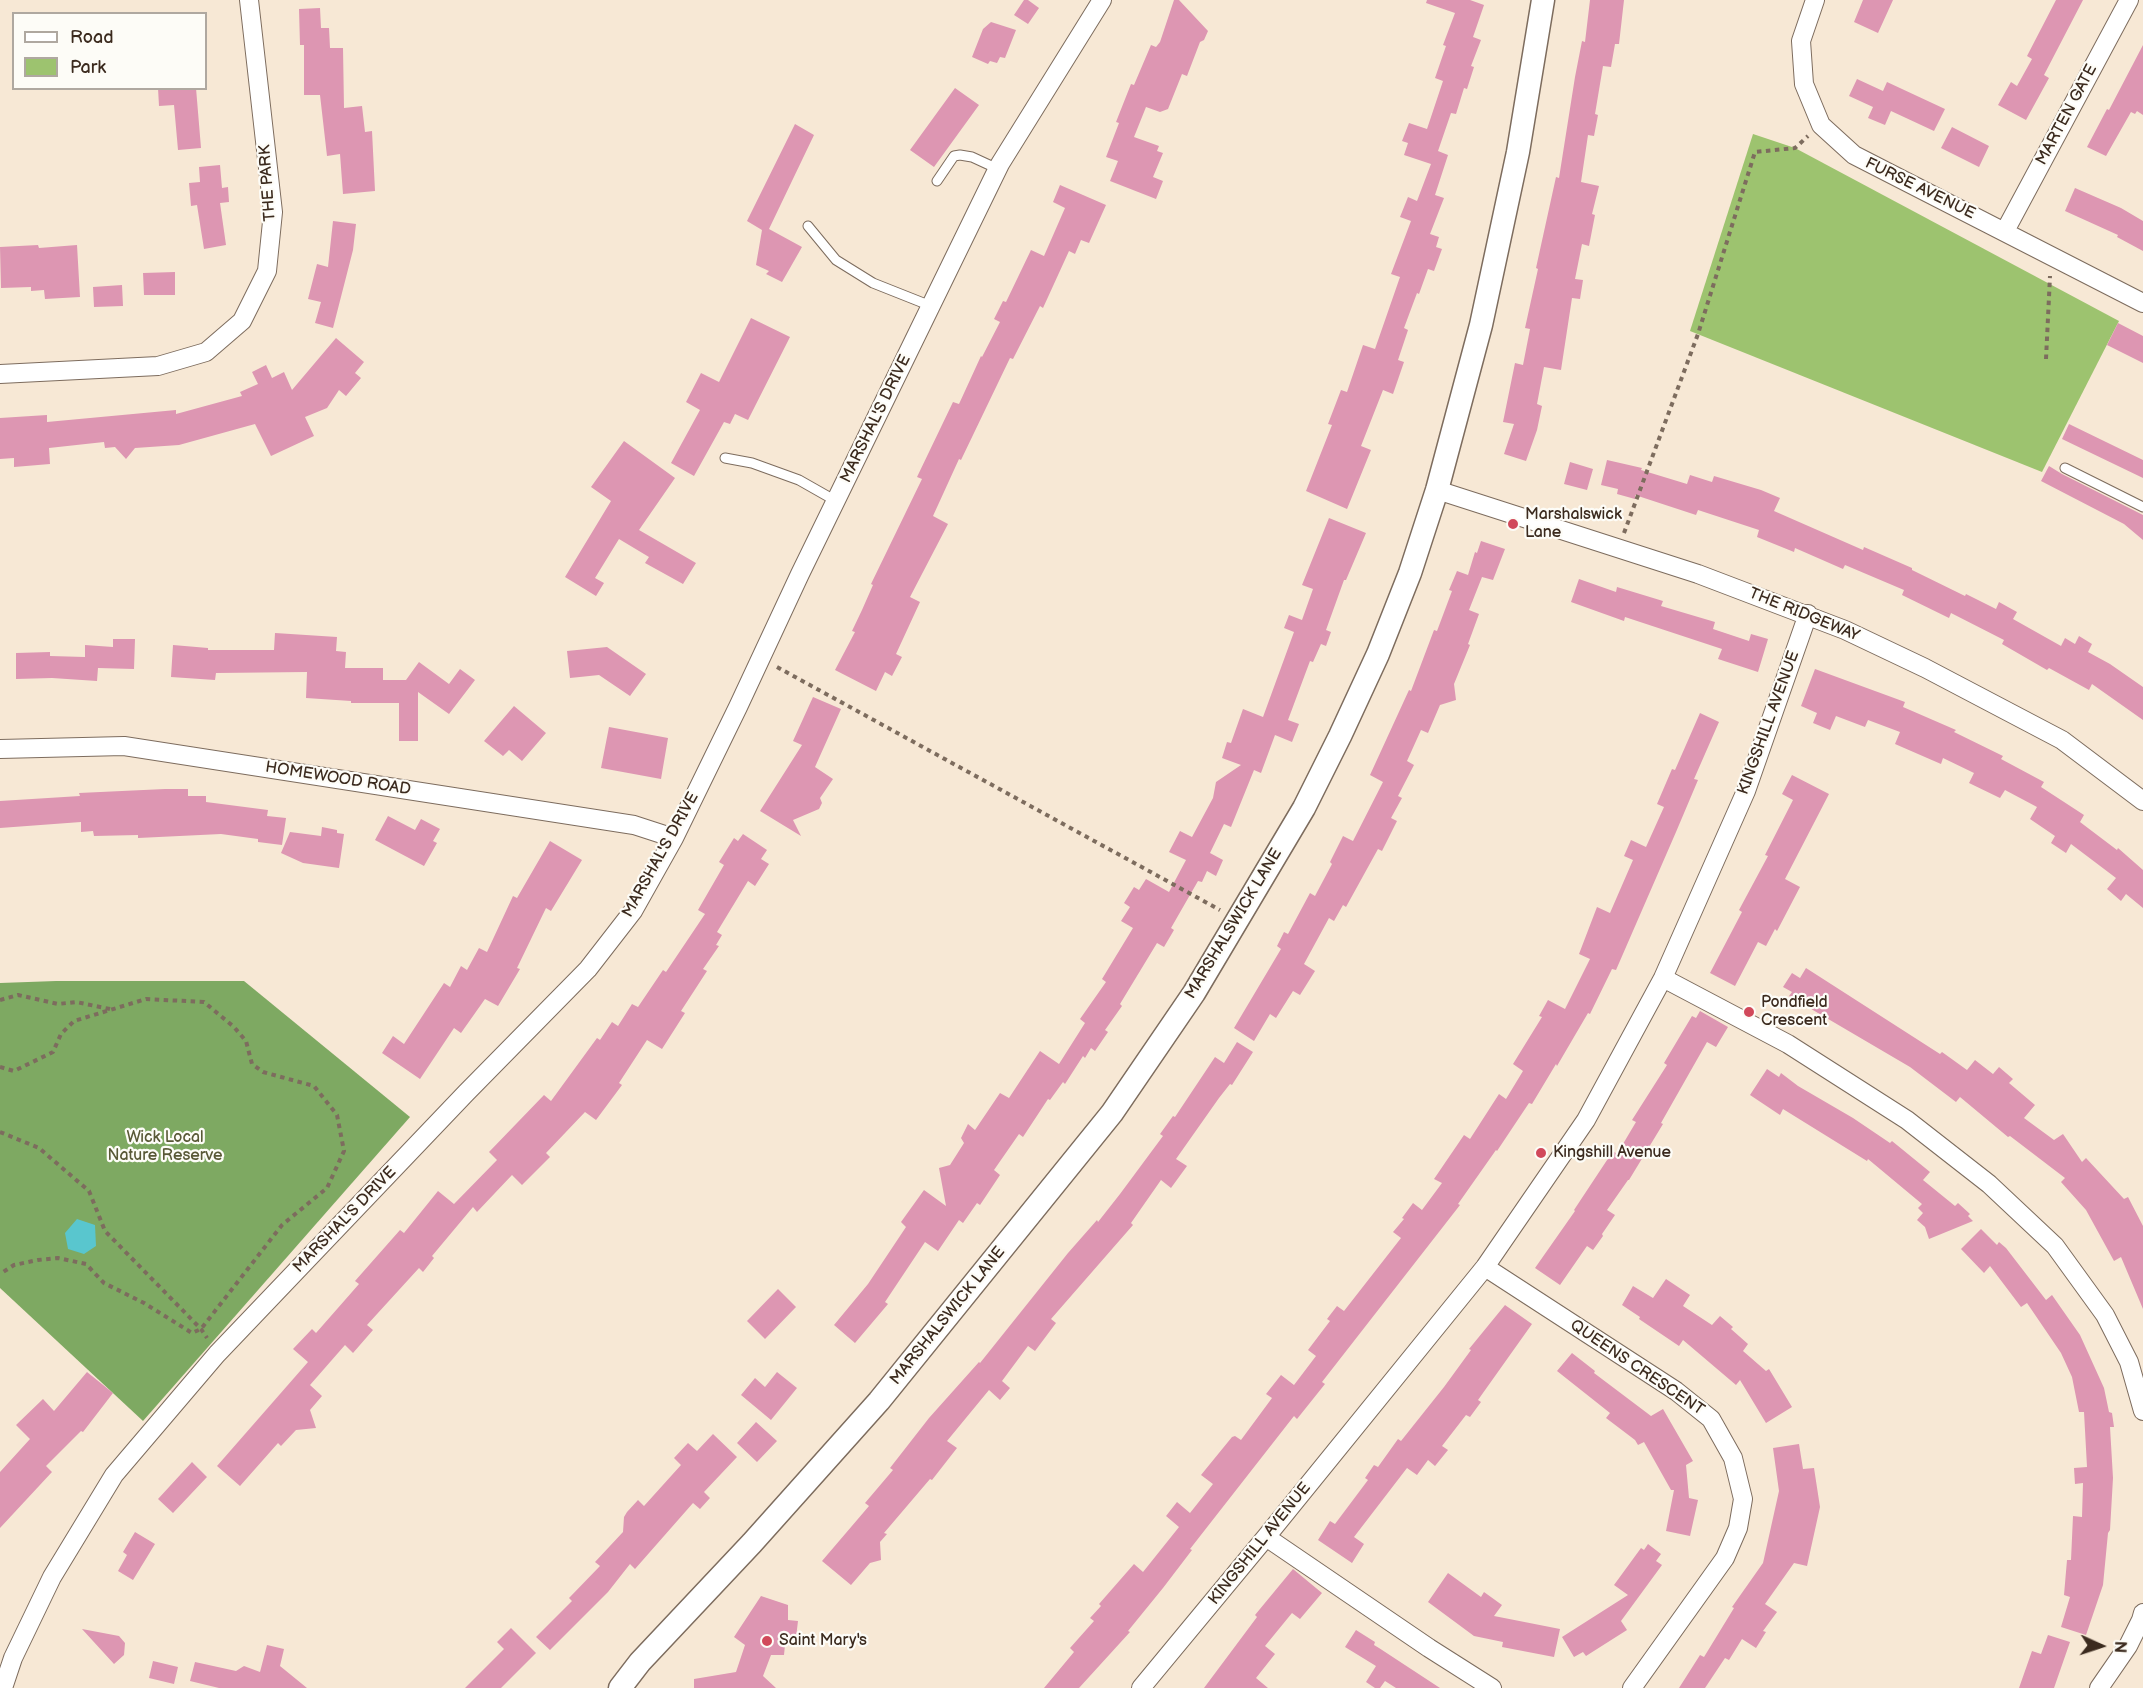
<!DOCTYPE html>
<style>
body{margin:0}
#map{position:relative;width:2143px;height:1688px;overflow:hidden;background:#f7e8d5;font-family:"Balsamiq Sans",sans-serif}
canvas{display:block}
.legend{position:absolute;left:12px;top:12px;width:195px;height:78px;box-sizing:border-box;background:#fdfcf7;border:2px solid #afa8a0;margin:0;padding:8px 10px;list-style:none;font-size:18px;color:#3b2a1e}
.legend li{display:flex;align-items:center;gap:12px;height:30px}
.legend b{width:30px;border:2px solid #afa8a0}
.north{position:absolute;left:2071px;top:1616px;width:60px;height:60px;-webkit-text-stroke:4px #fdfcf7;paint-order:stroke;rotate:93deg;font-size:16px;font-weight:700;line-height:24px;text-align:center;color:#3b2a1e}
.north::after{content:'';display:block;margin:auto;width:21px;height:27px;background:#3b2a1e;clip-path:polygon(50% 0,100% 100%,50% 72%,0 100%)}
</style>
<div id="map">
<canvas width="2143" height="1688"></canvas>
<ul class="legend">
<li><b style="height:8px;background:#fff"></b>Road</li>
<li><b style="height:16px;background:#9dc36f"></b>Park</li>
</ul>
<div class="north">N</div>
</div>
<script>
const ctx = document.querySelector('canvas').getContext('2d');
ctx.lineJoin = 'round';
function fillPath(path, color) { ctx.fillStyle = color; ctx.fill(path, 'evenodd'); }
const toPath = rows => new Path2D(rows.map(r => 'M' + r).join(''));
function trace(path, color, width, dash) { ctx.strokeStyle = color; ctx.lineWidth = width; ctx.lineCap = dash ? 'butt' : 'round'; ctx.setLineDash(dash || []); ctx.stroke(path); }
function label(font, color, halo, rows, align = 'center') {
  ctx.font = font + ' "Balsamiq Sans",sans-serif'; ctx.lineWidth = 4.5; ctx.setLineDash([]); ctx.textBaseline = 'middle'; ctx.strokeStyle = halo; ctx.fillStyle = color; for (const [text, x, y, turn = 0] of rows) {
    ctx.save(); ctx.translate(x, y); ctx.rotate((+turn || 0) * Math.PI / 180); ctx.textAlign = isNaN(turn) ? turn : align; if (halo) ctx.strokeText(text, 0, 0); ctx.fillText(text, 0, 0); ctx.restore();
  }
}
fillPath(toPath([
 [1753,134,1795,148,2119,321,2042,472,1690,331]
]), '#9dc36f');
fillPath(toPath([
 [56,981,244,981,410,1117,143,1421,0,1288,0,983]
]), '#7ea962');
fillPath(toPath([
 [77,1219,95,1225,96,1246,84,1254,68,1249,65,1233]
]), '#59c6ce');
fillPath(toPath([
 [1024,0,1028,0,1039,8,1028,24,1014,15],
 [1174,0,1179,0,1208,31,1204,40,1200,42,1187,76,1182,74,1168,109,1160,112,1146,107,1134,137,1159,146,1157,151,1163,153,1153,177,1163,181,1156,199,1110,181,1118,161,1106,157,1119,123,1116,122,1131,84,1134,85,1151,45,1156,47,1160,42],
 [1427,0,1470,0,1484,5,1473,37,1481,40,1471,66,1474,67,1467,89,1464,88,1456,114,1451,113,1438,151,1448,155,1435,195,1444,198,1430,234,1439,237,1436,247,1442,249,1434,271,1428,269,1419,294,1417,293,1404,328,1408,330,1398,360,1404,362,1393,394,1383,390,1361,446,1371,450,1347,509,1306,491,1332,425,1328,424,1341,390,1347,392,1363,345,1375,349,1400,277,1391,274,1411,221,1400,217,1408,197,1417,201,1431,164,1404,155,1408,143,1402,141,1409,123,1427,129,1443,81,1435,78,1446,46,1443,45,1455,13,1426,3],
 [1590,0,1624,0,1619,44,1615,44,1611,67,1603,66,1595,114,1598,115,1594,136,1588,135,1581,182,1599,186,1592,214,1595,215,1589,246,1582,244,1575,279,1583,280,1580,299,1572,298,1561,370,1544,367,1537,404,1542,406,1537,430,1526,461,1504,454,1514,424,1503,422,1515,363,1523,365,1530,329,1525,328,1538,269,1536,268,1556,177,1559,178,1575,77,1582,41,1585,42],
 [1863,0,1893,0,1878,33,1854,22],
 [2056,0,2083,0,2044,75,2049,78,2026,120,1998,105,2011,82,2017,86,2032,59,2027,56],
 [320,8,321,28,329,28,330,48,343,48,344,108,362,106,365,132,372,131,375,191,343,194,340,154,327,156,320,95,304,95,304,45,300,45,299,9],
 [991,22,1016,30,1005,58,1000,57,997,63,990,61,988,64,972,57,983,29],
 [2143,45,2143,115,2137,111,2135,114,2131,112,2106,156,2087,147,2107,109,2109,110],
 [1857,79,1883,91,1887,82,1945,109,1934,131,1891,111,1885,125,1868,118,1873,107,1849,96],
 [158,88,196,88,201,148,178,150,174,105,159,106],
 [955,88,979,105,934,167,910,150],
 [795,124,814,135,769,229,802,247,782,282,766,274,769,271,756,265,762,230,747,221],
 [1952,127,1989,146,1979,167,1941,148],
 [220,165,222,188,228,187,229,202,220,203,226,245,204,249,197,205,191,206,189,183,200,182,199,167],
 [1060,185,1106,205,1089,243,1081,240,1075,254,1069,251,1043,308,1040,306,1013,359,1010,358,961,460,959,459,933,516,948,524,910,597,920,602,896,654,902,657,892,676,885,672,876,691,835,670,855,632,852,631,862,610,873,585,871,584,922,479,917,477,953,402,959,404,981,356,982,357,1000,322,994,319,1003,301,1006,302,1031,250,1044,256,1065,208,1053,202],
 [2075,188,2121,208,2143,221,2143,251,2117,237,2118,235,2065,211],
 [333,221,356,224,353,250,333,328,315,323,321,302,308,299,317,264,328,267],
 [38,245,39,248,77,245,80,297,45,299,44,290,31,291,31,287,1,288,0,247],
 [175,272,175,295,144,295,143,273],
 [122,285,123,306,94,307,93,287],
 [751,318,790,337,748,420,735,414,730,424,724,422,694,476,671,463,700,410,686,402,701,373,719,382],
 [2118,323,2143,336,2143,363,2107,345],
 [336,338,364,362,355,373,361,378,346,396,339,390,327,408,305,417,314,436,271,456,255,424,179,445,135,448,126,459,115,447,105,448,104,442,49,448,50,464,14,467,14,458,0,459,0,418,47,415,47,422,176,410,176,414,242,396,240,392,258,384,252,372,266,365,272,378,284,372,292,390],
 [2069,424,2143,460,2143,478,2062,439],
 [624,441,675,478,639,530,696,563,683,584,645,563,649,557,619,539,595,578,604,583,596,596,565,577,611,501,591,487],
 [1607,460,1642,468,1641,470,1687,484,1690,475,1712,482,1714,476,1761,490,1780,498,1774,511,1863,550,1864,547,1912,568,1912,570,1965,596,1966,594,1996,609,1999,602,2017,612,2013,619,2061,646,2065,638,2075,644,2079,636,2092,644,2088,652,2110,664,2143,687,2143,720,2092,684,2089,690,2049,668,2047,670,2002,644,2004,640,1951,613,1949,618,1902,595,1904,590,1845,565,1843,569,1795,548,1794,552,1757,537,1759,530,1698,510,1696,515,1635,495,1635,499,1617,494,1618,489,1601,485],
 [1570,462,1593,469,1587,490,1564,484],
 [2049,466,2062,474,2143,515,2143,540,2124,524,2041,481],
 [1329,518,1366,533,1346,580,1344,580,1326,630,1331,632,1326,646,1321,644,1313,662,1310,661,1288,720,1299,724,1292,742,1275,735,1261,773,1254,770,1231,827,1224,824,1210,853,1223,860,1216,876,1207,871,1202,882,1198,881,1171,928,1174,930,1164,947,1157,943,1120,1004,1122,1006,1105,1030,1108,1032,1095,1051,1091,1048,1085,1058,1083,1056,1065,1084,1063,1082,1050,1100,1048,1099,1023,1137,1019,1134,994,1170,1000,1175,980,1205,977,1203,963,1223,959,1220,938,1251,925,1242,885,1302,888,1304,855,1343,834,1325,868,1284,906,1227,901,1222,924,1190,946,1206,939,1168,950,1165,964,1143,961,1138,968,1124,975,1130,1000,1093,1009,1098,1040,1051,1059,1064,1085,1023,1080,1019,1106,982,1102,979,1133,928,1121,921,1130,907,1124,903,1134,887,1139,890,1146,879,1169,892,1186,860,1169,852,1180,831,1192,837,1213,798,1216,782,1241,765,1222,758,1227,742,1231,743,1243,709,1263,717,1294,632,1284,628,1289,615,1302,620,1313,589,1302,585],
 [1481,541,1505,549,1493,580,1482,577,1469,610,1479,614,1468,644,1470,645,1454,684,1456,700,1440,705,1428,733,1421,730,1407,761,1414,765,1398,796,1402,798,1391,818,1397,821,1382,851,1378,849,1346,907,1343,905,1334,921,1329,918,1304,964,1315,971,1300,995,1293,991,1276,1018,1270,1014,1254,1041,1234,1028,1281,949,1277,946,1284,932,1288,934,1310,893,1315,896,1332,864,1330,862,1343,836,1353,841,1383,782,1370,775,1409,690,1411,691,1434,630,1437,631,1452,591,1449,590,1457,571,1468,575,1475,552,1477,553],
 [1579,579,1616,592,1617,587,1663,601,1661,606,1715,622,1713,629,1749,641,1751,634,1768,639,1758,672,1718,659,1722,649,1625,617,1624,621,1571,602],
 [275,633,337,637,336,651,346,652,345,668,383,668,383,680,406,680,419,662,449,684,460,669,475,680,449,714,418,692,418,741,399,741,399,703,351,703,351,701,306,698,307,672,216,673,215,680,171,677,173,645,208,648,208,650,274,650],
 [113,639,135,639,134,669,98,668,97,681,52,678,16,679,16,653,50,652,50,656,85,657,85,645,113,647],
 [607,647,646,674,630,696,599,675,570,678,567,651],
 [1815,669,1905,702,1903,707,1956,730,1954,732,2003,756,2001,759,2044,782,2041,787,2084,815,2080,822,2117,850,2118,848,2143,870,2143,908,2126,894,2121,901,2107,889,2116,878,2071,844,2066,853,2051,843,2055,836,2030,819,2037,807,2005,790,2000,798,1969,783,1974,773,1943,758,1941,764,1895,744,1900,732,1868,720,1865,727,1836,716,1830,730,1813,723,1817,713,1801,706],
 [813,697,841,709,815,767,833,779,820,798,822,803,819,809,793,820,801,836,760,811,802,745,793,741],
 [514,706,546,733,522,761,509,750,503,756,484,741],
 [1700,713,1719,722,1694,779,1698,780,1676,832,1616,970,1612,969,1590,1014,1588,1013,1557,1066,1556,1064,1532,1104,1529,1103,1497,1151,1496,1150,1458,1204,1460,1205,1322,1382,1325,1384,1297,1419,1294,1416,1190,1549,1192,1550,1163,1588,1128,1631,1130,1632,1079,1688,1044,1688,1074,1652,1070,1648,1094,1621,1090,1618,1101,1606,1099,1604,1134,1564,1143,1572,1179,1527,1166,1516,1177,1502,1190,1513,1213,1484,1201,1475,1232,1437,1235,1436,1241,1440,1272,1398,1266,1394,1281,1375,1294,1385,1316,1356,1308,1350,1330,1321,1327,1319,1337,1306,1344,1311,1401,1238,1393,1232,1404,1219,1402,1218,1413,1203,1422,1210,1442,1183,1434,1179,1464,1135,1470,1139,1499,1094,1506,1099,1523,1071,1513,1064,1542,1017,1539,1016,1548,1000,1565,1009,1590,959,1579,954,1597,907,1610,913,1633,860,1624,856,1631,840,1646,847,1664,807,1657,804,1672,769,1675,770],
 [609,727,668,738,661,779,601,768],
 [1792,775,1829,794,1785,879,1800,887,1777,931,1775,929,1766,946,1758,942,1735,986,1710,973,1742,912,1739,910,1768,856,1765,855,1793,800,1782,794],
 [165,789,188,789,188,796,206,796,206,802,268,810,267,816,286,818,282,845,258,842,258,839,221,834,138,838,138,835,94,836,93,831,81,832,81,822,0,828,0,801,80,796,79,793],
 [388,816,415,830,421,819,440,829,433,841,437,843,424,866,375,840],
 [322,827,337,830,337,833,344,834,339,868,303,863,281,853,290,832,321,836],
 [743,834,767,850,761,859,769,864,755,886,748,881,717,932,722,935,716,945,719,946,703,969,707,971,681,1011,685,1013,662,1049,647,1040,619,1083,622,1085,596,1120,585,1112,546,1153,550,1157,522,1185,512,1175,477,1212,473,1207,432,1256,434,1258,423,1272,419,1268,367,1325,373,1330,353,1353,345,1345,310,1385,322,1396,310,1410,316,1428,296,1430,281,1446,278,1443,240,1486,217,1466,308,1362,293,1349,312,1329,316,1333,359,1284,355,1281,400,1230,404,1233,438,1191,454,1204,497,1160,489,1152,544,1095,551,1101,597,1038,600,1040,612,1022,618,1026,632,1004,638,1007,663,970,666,972,705,914,698,910,724,865,719,862,734,838,738,841],
 [550,841,582,860,551,911,546,908,517,968,520,969,498,1006,485,999,461,1033,454,1028,420,1079,382,1053,393,1036,404,1044,444,983,450,987,461,966,467,970,479,948,487,952,513,896,517,898],
 [1806,968,1940,1054,1942,1052,1967,1070,1975,1060,1993,1074,1999,1067,2013,1079,2009,1083,2035,1105,2024,1118,2054,1140,2063,1134,2082,1162,2086,1158,2124,1199,2128,1197,2143,1226,2143,1309,2121,1257,2114,1261,2086,1210,2061,1182,2065,1178,2010,1136,2008,1137,1960,1097,1956,1102,1910,1067,1789,996,1792,992,1783,987,1792,973,1800,978],
 [1700,1011,1728,1027,1716,1047,1707,1042,1661,1123,1663,1124,1629,1180,1628,1180,1607,1210,1615,1215,1602,1234,1603,1236,1593,1250,1587,1246,1560,1285,1535,1268,1575,1211,1574,1210,1613,1151,1617,1154,1636,1122,1632,1120,1667,1065,1664,1063,1692,1016,1696,1018],
 [1237,1042,1253,1052,1232,1085,1230,1084,1219,1098,1176,1159,1187,1166,1171,1188,1161,1180,1131,1223,1133,1225,1051,1319,1056,1323,1035,1351,1028,1346,1002,1381,1010,1388,1000,1400,989,1390,947,1441,957,1448,932,1480,930,1479,884,1533,887,1534,880,1542,881,1560,870,1563,851,1585,822,1561,869,1506,865,1503,893,1470,890,1468,929,1418,979,1362,980,1363,1068,1253,1097,1220,1098,1222,1120,1194,1163,1136,1160,1134,1173,1116,1175,1117,1215,1057,1224,1063],
 [1767,1069,1779,1077,1781,1073,1798,1086,1853,1118,1890,1143,1892,1141,1930,1172,1923,1180,1955,1206,1958,1203,1970,1214,1968,1216,1973,1221,1929,1239,1925,1227,1917,1220,1923,1213,1918,1208,1922,1204,1868,1159,1867,1161,1783,1109,1780,1115,1750,1095],
 [1981,1229,1997,1245,1999,1242,2006,1248,2046,1300,2052,1295,2080,1335,2104,1388,2109,1412,2112,1413,2114,1427,2110,1427,2113,1478,2110,1530,2108,1533,2103,1585,2086,1635,2061,1627,2070,1597,2064,1595,2067,1560,2071,1560,2073,1516,2082,1517,2083,1483,2075,1484,2074,1468,2087,1467,2084,1412,2079,1412,2072,1377,2061,1353,2027,1303,2021,1307,1990,1266,1984,1273,1961,1249],
 [1666,1279,1690,1295,1683,1306,1712,1325,1720,1316,1733,1327,1731,1329,1748,1344,1743,1351,1766,1371,1769,1369,1792,1407,1766,1423,1740,1380,1736,1385,1683,1340,1679,1346,1639,1319,1640,1317,1622,1305,1633,1286,1653,1298],
 [778,1289,796,1307,765,1339,747,1321],
 [1505,1305,1532,1324,1478,1400,1481,1402,1470,1417,1466,1415,1442,1446,1448,1450,1435,1466,1428,1460,1417,1475,1407,1468,1354,1537,1364,1544,1352,1563,1318,1540,1330,1521,1335,1524,1368,1480,1365,1478,1374,1465,1378,1467,1398,1439,1401,1441,1444,1387,1471,1350,1469,1349],
 [1572,1353,1595,1371,1594,1373,1651,1416,1663,1409,1693,1461,1686,1465,1689,1498,1698,1500,1690,1536,1666,1531,1674,1490,1671,1490,1644,1442,1638,1445,1635,1440,1606,1418,1610,1413,1557,1371],
 [87,1372,113,1393,83,1432,81,1431,46,1466,52,1472,0,1528,0,1472,30,1439,16,1425,43,1399,54,1411],
 [777,1372,797,1388,771,1420,741,1395,755,1378,765,1387],
 [756,1422,777,1441,757,1462,737,1443],
 [713,1434,737,1457,704,1492,710,1498,700,1509,693,1503,635,1569,630,1564,608,1592,550,1650,536,1637,572,1601,569,1598,600,1566,595,1562,623,1532,624,1517,627,1512,638,1500,644,1506,681,1465,674,1458,688,1443,697,1451],
 [1799,1444,1803,1469,1814,1468,1820,1507,1807,1566,1794,1563,1765,1604,1777,1612,1763,1631,1766,1632,1756,1648,1742,1639,1729,1660,1725,1658,1705,1688,1679,1688,1700,1655,1704,1657,1734,1608,1732,1607,1763,1563,1779,1491,1773,1448],
 [192,1462,207,1477,173,1513,158,1499],
 [135,1532,155,1544,133,1580,118,1571,127,1555,123,1552],
 [1648,1544,1661,1554,1656,1561,1662,1565,1621,1621,1627,1630,1586,1656,1583,1652,1574,1657,1562,1637,1628,1595,1614,1585,1641,1548,1644,1550],
 [1293,1569,1322,1593,1300,1619,1292,1613,1265,1646,1275,1654,1256,1678,1268,1688,1204,1688,1257,1617,1255,1615],
 [1448,1573,1481,1597,1484,1592,1502,1605,1494,1616,1560,1629,1554,1657,1502,1647,1503,1642,1474,1636,1428,1602],
 [761,1596,788,1605,788,1620,798,1621,795,1646,785,1645,784,1655,771,1655,763,1676,776,1688,694,1688,694,1679,736,1672,745,1645,734,1637],
 [511,1628,536,1653,501,1688,465,1688,504,1649,497,1642],
 [82,1629,119,1636,125,1643,124,1655,114,1664],
 [1356,1630,1375,1642,1374,1645,1379,1648,1440,1688,1396,1688,1385,1681,1380,1688,1375,1688,1366,1682,1376,1666,1345,1647],
 [2048,1635,2070,1642,2054,1688,2019,1688,2032,1651,2041,1654],
 [267,1645,284,1649,280,1666,307,1688,219,1688,190,1681,195,1662,236,1671,244,1666,260,1672],
 [153,1661,178,1667,174,1684,149,1678]
]), '#dd96b2');
const service = toPath([
 [937,181,954,156,960,155,972,157,998,169],
 [808,226,836,260,873,283,931,306],
 [725,458,752,463,799,480,836,501],
 [2065,468,2143,507]
]);
const minor = toPath([
 [1815,0,1801,41,1804,84,1821,125,1854,155,2143,303],
 [2005,231,2129,0],
 [0,374,158,366,206,352,242,321,267,271,273,212,249,0],
 [1437,490,1698,574,1845,630,1925,668,2062,740,2143,801],
 [0,749,124,746,634,825,674,838],
 [1663,978,1788,1044,1907,1120,1989,1184,2055,1246,2105,1315,2129,1362,2143,1411],
 [1485,1267,1676,1391,1711,1419,1733,1458,1743,1499,1738,1528,1725,1558,1632,1688],
 [1266,1537,1429,1648,1492,1688],
 [3,1688,13,1658,52,1577,114,1475,217,1354,466,1093,588,969,633,911,674,838,738,707,800,574,1000,164,1102,0],
 [1141,1688,1266,1537,1485,1267,1586,1120,1663,978,1746,791,1808,614],
 [2099,1688,2128,1646,2141,1620,2143,1613]
]);
const tertiary = toPath([
 [620,1688,640,1662,752,1543,879,1401,1112,1113,1194,993,1304,808,1340,736,1378,654,1410,573,1437,490,1481,325,1518,152,1543,0]
]);
trace(service, '#7d6c5e', 11);
trace(minor, '#7d6c5e', 20);
trace(tertiary, '#7d6c5e', 25);
trace(toPath([
 [2046,359,2050,276],
 [1624,533,1698,334,1755,152,1795,148,1808,136],
 [777,667,1220,910],
 [0,1000,18,995,58,1004,76,1002,110,1009],
 [0,1067,14,1071,53,1052,61,1034,74,1021,146,999,204,1002,234,1027,246,1041,252,1064,263,1072,314,1086,337,1115,344,1151,327,1188,282,1225,201,1329,192,1333,144,1303,104,1283,86,1264,58,1258,38,1260,14,1265,0,1274],
 [0,1132,39,1148,89,1191,105,1231,201,1329,207,1338]
]), '#7d6c5e', 4, [4.5, 4.5]);
trace(service, '#fff', 9);
trace(minor, '#fff', 18);
trace(tertiary, '#fff', 22);
for (const [x, y, r, color] of [
 [1513,524,6,"#d1495b"],
 [1749,1012,6,"#d1495b"],
 [1541,1153,6,"#d1495b"],
 [767,1641,6,"#d1495b"]
]) { const dot = new Path2D(); dot.arc(x, y, r, 0, 2 * Math.PI); ctx.fillStyle = color; ctx.fill(dot); trace(dot, '#fdfcf7', 2); }
label('16px', '#3b2a1e', '#fdfcf7', [
 ["MARTEN GATE",2067,115,-62],
 ["THE PARK",268,183,-94],
 ["FURSE AVENUE",1920,189,26],
 ["MARSHAL'S DRIVE",876,419,-64],
 ["THE RIDGEWAY",1804,615,22],
 ["KINGSHILL AVENUE",1769,723,-70],
 ["HOMEWOOD ROAD",338,779,9],
 ["MARSHAL'S DRIVE",661,855,-61],
 ["MARSHALSWICK LANE",1234,924,-59],
 ["MARSHAL'S DRIVE",345,1220,-46],
 ["MARSHALSWICK LANE",948,1316,-51],
 ["QUEENS CRESCENT",1637,1368,34],
 ["KINGSHILL AVENUE",1260,1544,-51]
]);
label('16px', '#3b2a1e', '#fdfcf7', [
 ["Marshalswick",1525,515],
 ["Lane",1525,533],
 ["Pondfield",1761,1003],
 ["Crescent",1761,1021],
 ["Kingshill Avenue",1553,1153],
 ["Saint Mary's",779,1641]
], 'left');
label('16px', '#585836', '#fdfcf7', [
 ["Wick Local",165,1138],
 ["Nature Reserve",165,1156]
]);
</script>
